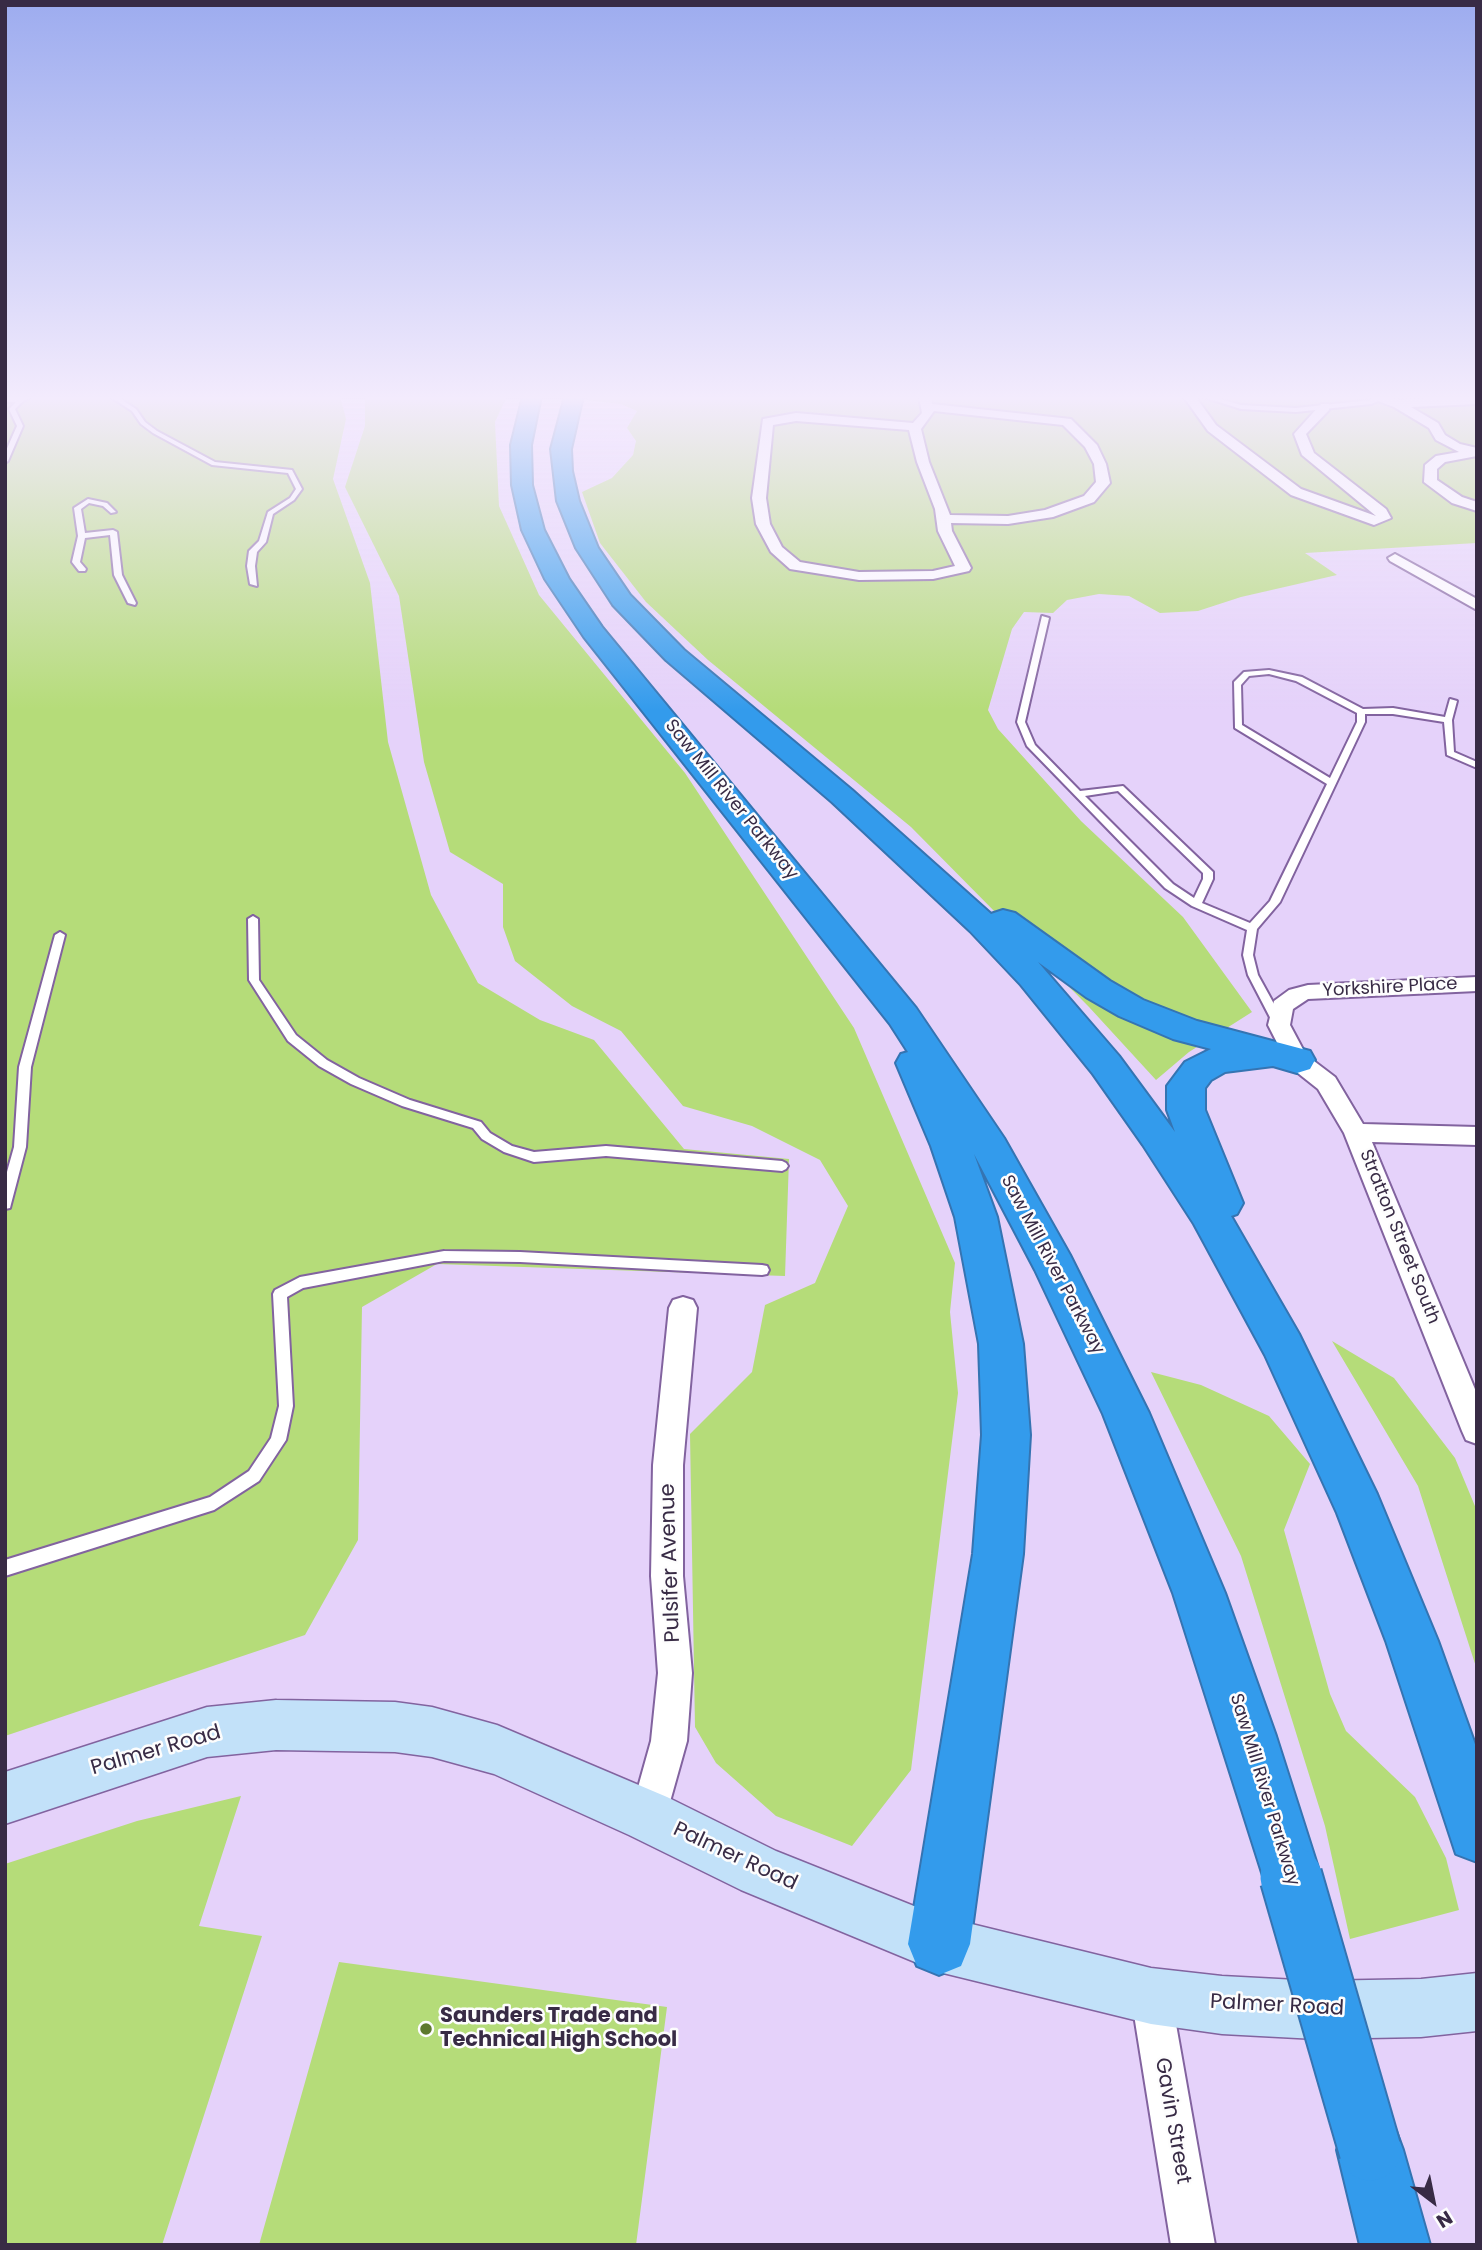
<!DOCTYPE html>
<style>
body{margin:0}
#map{position:relative;width:1482px;height:2250px;overflow:hidden;background:#e5d2fa;font-family:Poppins,sans-serif}
canvas{display:block}
.frame{position:absolute;inset:0;border:7px solid #382b45;pointer-events:none}
.north{position:absolute;left:1398px;top:2166px;width:70px;height:70px;-webkit-text-stroke:5px #fdfdfd;paint-order:stroke;rotate:148deg;font-size:19px;font-weight:700;line-height:28px;text-align:center;color:#382b45}
.north::after{content:'';display:block;margin:auto;width:24px;height:32px;background:#382b45;clip-path:polygon(50% 0,100% 100%,50% 72%,0 100%)}
</style>
<div id="map">
<canvas width="1482" height="2250"></canvas>
<div class="frame"></div>
<div class="north">N</div>
</div>
<script>
const ctx = document.querySelector('canvas').getContext('2d');
ctx.lineJoin = 'round';
function fillPath(path, color) { ctx.fillStyle = color; ctx.fill(path, 'evenodd'); }
const toPath = rows => new Path2D(rows.map(r => 'M' + r).join(''));
function trace(path, color, width, dash) { ctx.strokeStyle = color; ctx.lineWidth = width; ctx.lineCap = dash ? 'butt' : 'round'; ctx.setLineDash(dash || []); ctx.stroke(path); }
function label(font, color, halo, rows, align = 'center') {
  ctx.font = font + ' Poppins,sans-serif'; ctx.lineWidth = 5; ctx.setLineDash([]); ctx.textBaseline = 'middle'; ctx.strokeStyle = halo; ctx.fillStyle = color; for (const [text, x, y, turn = 0] of rows) {
    ctx.save(); ctx.translate(x, y); ctx.rotate((+turn || 0) * Math.PI / 180); ctx.textAlign = isNaN(turn) ? turn : align; if (halo) ctx.strokeText(text, 0, 0); ctx.fillText(text, 0, 0); ctx.restore();
  }
}
fillPath(toPath([
 [5,396,340,396,346,419,333,479,370,583,388,742,431,895,478,983,540,1020,594,1040,684,1149,789,1159,785,1276,437,1264,362,1307,358,1540,305,1635,5,1736],
 [365,396,507,396,495,422,499,506,539,595,685,773,854,1028,955,1263,950,1312,958,1393,911,1770,852,1846,776,1816,716,1763,695,1727,690,1434,752,1372,765,1305,815,1283,848,1206,820,1160,752,1126,683,1106,621,1031,572,1006,515,961,503,927,503,884,450,852,424,762,399,596,345,487,365,426],
 [589,396,1477,396,1477,543,1305,553,1337,575,1241,597,1198,611,1160,613,1129,596,1099,594,1067,600,1053,613,1024,612,1012,629,988,710,998,729,1081,821,1183,917,1252,1012,1189,1052,1156,1080,1089,1007,911,827,708,660,646,602,600,543,582,492,612,478,633,455,636,441,627,428,637,411,621,404,587,400],
 [1332,1341,1394,1378,1455,1458,1477,1511,1477,1670,1418,1486],
 [1151,1372,1201,1385,1269,1416,1310,1464,1284,1530,1330,1694,1346,1731,1415,1797,1446,1858,1459,1910,1350,1939,1325,1826,1241,1556],
 [241,1796,199,1926,262,1936,162,2245,5,2245,5,1864,137,1821],
 [339,1962,667,2007,636,2245,259,2245]
]), '#b5dc79');
const lane = toPath([
 [26,396,34,396,23,401,15,409,23,426,8,461,5,463,5,453,17,426,9,409,16,402,5,402,5,398,20,398,26,396],
 [109,396,116,396,136,409,145,422,157,431,215,462,292,470,302,489,294,500,273,514,266,542,257,552,255,566,257,586,250,584,247,566,249,551,259,541,268,512,290,498,296,489,288,473,212,465,153,433,141,424,132,411,109,396],
 [1200,396,1209,396,1241,405,1296,408,1370,400,1383,396,1392,396,1371,404,1296,412,1241,409,1200,396],
 [88,499,107,503,116,512,111,513,103,506,89,503,81,509,85,533,113,530,117,532,122,575,136,603,135,605,128,603,114,575,110,535,85,538,80,562,86,569,85,571,79,571,72,562,78,536,74,508,88,499],
 [1042,616,1049,618,1025,722,1035,745,1080,791,1123,786,1213,872,1213,879,1202,903,1250,923,1270,901,1327,784,1235,728,1234,682,1244,672,1269,670,1302,677,1363,709,1393,708,1445,717,1450,699,1457,701,1452,720,1454,752,1477,762,1477,768,1447,755,1444,722,1393,714,1365,714,1365,722,1280,902,1257,929,1253,955,1258,975,1285,1024,1283,1027,1275,1027,1248,975,1243,955,1247,930,1192,906,1165,888,1027,746,1017,722,1042,616],
 [1269,674,1296,681,1357,713,1357,722,1330,778,1242,725,1241,685,1249,676,1269,674],
 [1118,791,1203,873,1203,879,1194,898,1173,884,1085,796,1118,791],
 [253,916,258,919,259,980,296,1035,327,1060,359,1078,410,1100,481,1122,490,1133,512,1146,534,1152,606,1146,782,1161,786,1163,788,1166,786,1169,782,1171,606,1156,534,1162,504,1152,482,1139,473,1128,402,1106,351,1084,319,1066,288,1041,249,980,248,919,253,916],
 [60,932,65,935,31,1067,26,1147,11,1204,10,1208,5,1209,5,1179,14,1147,19,1067,55,935,60,932],
 [444,1251,520,1252,762,1265,767,1266,769,1270,767,1274,762,1275,520,1262,444,1261,303,1288,287,1297,293,1406,286,1440,259,1481,214,1510,5,1576,5,1560,210,1497,249,1471,271,1438,279,1406,273,1294,275,1290,300,1277,444,1251]
]);
const street = toPath([
 [919,396,931,396,932,404,1071,419,1097,445,1106,464,1110,483,1094,502,1053,517,1008,524,951,523,952,531,971,568,969,571,933,579,859,580,790,569,771,552,756,524,752,498,763,419,796,413,913,423,922,413,919,396],
 [934,411,1063,425,1085,447,1094,464,1096,482,1084,496,1045,510,1008,516,950,515,929,462,921,429,934,411],
 [796,421,909,430,917,462,935,509,938,531,955,566,933,571,859,572,800,562,782,547,770,524,766,498,773,425,796,421],
 [1183,396,1195,396,1216,425,1301,489,1376,516,1302,455,1294,434,1321,404,1329,404,1329,410,1306,434,1314,453,1386,509,1391,518,1374,525,1291,495,1208,431,1183,396],
 [1380,396,1399,400,1477,396,1477,404,1411,407,1438,423,1445,435,1460,444,1477,448,1477,456,1445,462,1437,469,1437,480,1462,497,1477,502,1477,511,1452,503,1424,482,1425,465,1436,456,1459,452,1436,440,1429,428,1394,407,1378,401,1376,399,1380,396],
 [1395,554,1477,599,1477,610,1390,561,1388,558,1395,554],
 [1477,977,1477,991,1308,999,1293,1009,1290,1025,1306,1055,1335,1077,1363,1124,1477,1127,1477,1145,1372,1142,1477,1394,1477,1444,1466,1440,1462,1431,1344,1133,1318,1089,1289,1066,1268,1025,1274,1001,1289,990,1308,985,1477,977],
 [683,1297,693,1300,697,1308,683,1465,683,1576,692,1673,687,1741,666,1816,661,1829,648,1834,635,1829,630,1816,651,1741,658,1673,651,1576,653,1465,669,1308,673,1300,683,1297],
 [1151,1976,1165,1982,1171,1996,1215,2245,1171,2245,1131,1996,1137,1982,1151,1976]
]);
const secondary = toPath([
 [276,1700,395,1702,432,1707,497,1725,667,1797,776,1851,939,1916,1151,1968,1222,1976,1316,1981,1421,1979,1477,1973,1477,2031,1421,2037,1316,2039,1222,2034,1151,2024,939,1972,741,1890,629,1835,494,1774,432,1757,395,1752,276,1750,207,1757,5,1824,5,1772,207,1707,276,1700]
]);
const highway = toPath([
 [523,396,541,396,531,445,532,485,544,530,569,579,602,627,916,1008,1004,1138,1070,1255,1149,1413,1225,1593,1276,1736,1321,1877,1312,1898,1291,1907,1270,1898,1173,1593,1103,1414,1035,1270,974,1154,997,1217,1023,1344,1030,1435,1023,1554,970,1944,961,1966,939,1975,917,1966,908,1944,973,1554,982,1435,979,1344,955,1217,931,1146,896,1063,901,1054,908,1052,890,1024,584,637,545,579,522,530,512,485,511,445,523,396],
 [565,396,583,396,571,449,572,471,579,501,598,548,630,595,684,650,852,790,991,914,1003,910,1015,913,1110,981,1143,1000,1197,1021,1310,1051,1315,1060,1310,1069,1297,1073,1273,1066,1225,1072,1211,1080,1205,1088,1205,1110,1243,1203,1237,1214,1231,1216,1299,1334,1377,1494,1438,1641,1477,1750,1477,1862,1456,1854,1386,1641,1337,1513,1265,1355,1194,1224,1143,1145,1093,1074,1021,985,970,931,832,802,666,660,613,605,576,548,557,501,551,449,565,396],
 [1038,962,1086,997,1119,1016,1173,1039,1211,1049,1185,1062,1167,1086,1167,1110,1175,1132,1119,1056,1038,962],
 [1370,2117,1394,2126,1403,2150,1430,2245,1360,2245,1337,2150,1346,2126,1370,2117]
]);
trace(lane, '#82639f', 4);
trace(street, '#82639f', 4);
trace(secondary, '#82639f', 3);
trace(highway, '#3574b2', 4);
fillPath(lane, '#fff');
fillPath(street, '#fff');
fillPath(secondary, '#c2e1f9');
fillPath(highway, '#339bec');
const highwayBridge = toPath([
 [1291,1877,1370,2150]
]);
trace(highwayBridge, '#3574b2', 65, []);
trace(highwayBridge, '#339bec', 61);
const sky = ctx.createLinearGradient(0, 0, 0, 711);
sky.addColorStop(0, '#9dacef');
sky.addColorStop(0.56, '#f3ebfd');
sky.addColorStop(1, '#f3ebfd00');
ctx.fillStyle = sky;
ctx.fillRect(0, 0, 1482, 711);
for (const [x, y, r, color] of [
 [426,2029,7,"#5d792d"]
]) { const dot = new Path2D(); dot.arc(x, y, r, 0, 2 * Math.PI); ctx.fillStyle = color; ctx.fill(dot); trace(dot, '#fdfdfd', 2.5); }
label('18px', '#382b45', '#fdfdfd', [
 ["Saw Mill River Parkway",731,800,51],
 ["Yorkshire Place",1390,988,-3],
 ["Stratton Street South",1399,1237,68],
 ["Saw Mill River Parkway",1052,1265,62],
 ["Saw Mill River Parkway",1264,1790,73]
]);
label('21px', '#382b45', '#fdfdfd', [
 ["Pulsifer Avenue",671,1563,-92],
 ["Palmer Road",156,1751,-16],
 ["Palmer Road",735,1857,25],
 ["Palmer Road",1277,2006,3],
 ["Gavin Street",1172,2121,80]
]);
label('bold 21px', '#382b45', '#fdfdfd', [
 ["Saunders Trade and",440,2017],
 ["Technical High School",440,2041]
], 'left');
</script>
